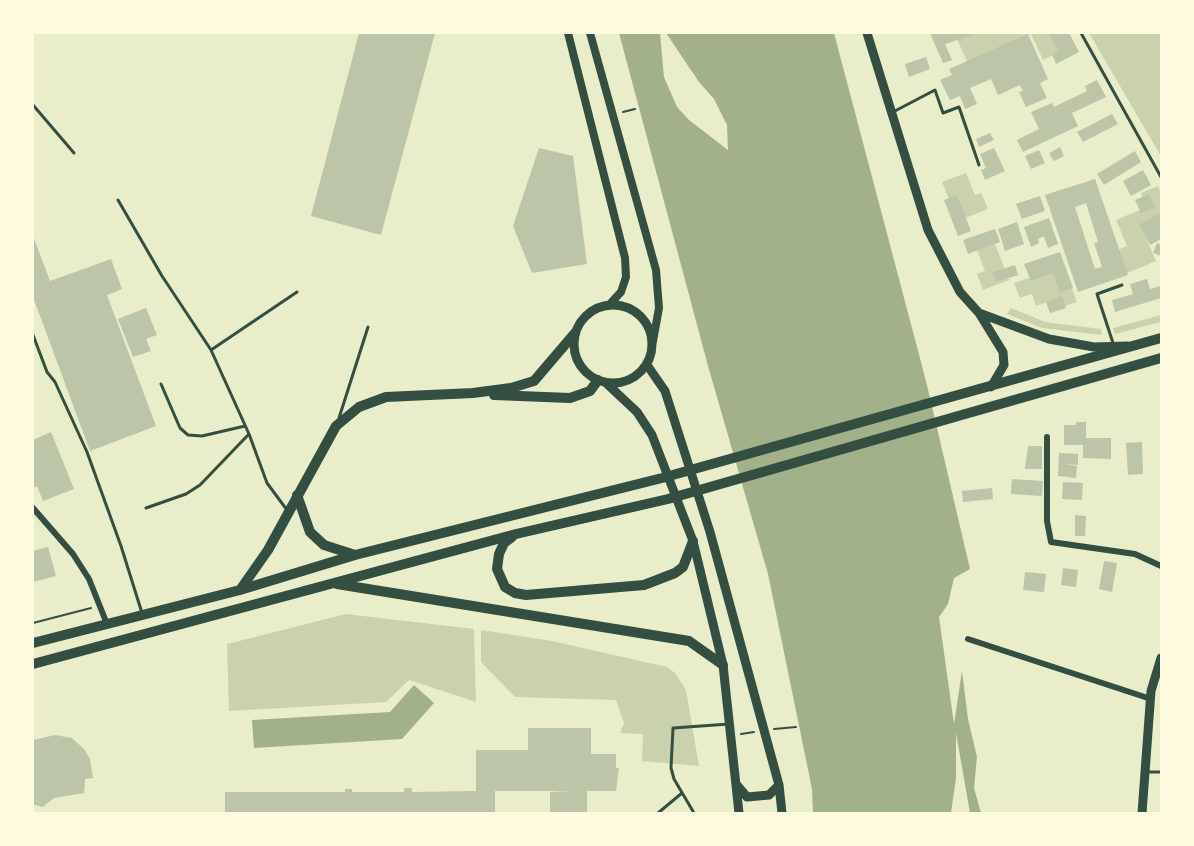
<!DOCTYPE html>
<style>
body{margin:0}
#map{position:relative;width:1194px;height:846px;overflow:hidden;background:#e9edc9;font-family:Commissioner,sans-serif}
canvas{display:block}
.frame{position:absolute;inset:0;border:34px solid #fefae0;pointer-events:none}
</style>
<div id="map">
<canvas width="1194" height="846"></canvas>
<div class="frame"></div>
</div>
<script>
const ctx = document.querySelector('canvas').getContext('2d');
ctx.lineJoin = 'round';
function fillPath(path, color) { ctx.fillStyle = color; ctx.fill(path, 'evenodd'); }
const toPath = rows => new Path2D(rows.map(r => 'M' + r).join(''));
function trace(path, color, width, dash) { ctx.strokeStyle = color; ctx.lineWidth = width; ctx.lineCap = dash ? 'butt' : 'round'; ctx.setLineDash(dash || []); ctx.stroke(path); }
fillPath(toPath([
 [960,33,1054,33,1062,51,1043,60,1031,34,968,63,955,35],
 [1089,33,1161,33,1161,156],
 [966,173,975,195,981,193,988,209,958,221,942,182],
 [1158,186,1161,193,1161,218,1141,227,1156,261,1125,274,1115,251,1127,246,1116,220,1147,207,1141,193],
 [994,241,1009,280,983,290,977,274,985,271,976,248],
 [1064,266,1077,302,1058,308,1055,300,1036,306,1032,294,1020,298,1014,283],
 [1011,308,1045,322,1101,329,1102,335,1042,328,1007,314],
 [1161,315,1161,322,1115,334,1113,328],
 [346,614,474,629,476,702,409,680,386,702,229,711,227,644],
 [481,630,552,641,667,667,675,673,686,690,699,766,642,761,643,734,620,733,624,723,616,700,515,697,481,662]
]), '#cad2ad');
fillPath(toPath([
 [619,33,660,33,664,77,677,107,689,120,728,150,727,125,714,99,699,82,666,33,834,33,926,381,970,569,954,578,948,604,939,617,954,724,962,671,968,719,977,757,974,788,981,813,970,813,956,733,956,778,951,813,813,813,812,789,768,574,708,366],
 [414,685,434,703,402,739,254,748,252,720,390,712]
]), '#a3b18a');
fillPath(toPath([
 [359,33,435,33,381,235,311,216],
 [930,33,978,33,945,44,952,60,943,63],
 [1049,33,1069,33,1079,52,1056,64,1052,54,1058,51],
 [1028,34,1048,79,1040,83,1047,98,1026,107,1019,92,1023,91,1020,85,998,95,991,79,970,88,977,104,965,109,960,96,950,100,940,80,952,75,949,69],
 [926,57,930,69,909,77,905,64],
 [1097,80,1106,97,1072,113,1078,126,1023,152,1017,140,1039,129,1031,112,1052,103,1054,107,1087,91,1085,86],
 [1112,114,1118,124,1083,142,1077,132],
 [990,133,994,140,979,147,976,139],
 [1060,147,1064,156,1054,161,1049,153],
 [539,148,573,156,587,264,532,273,513,226],
 [994,148,1005,171,985,180,981,170,986,168,980,154],
 [1039,150,1045,163,1031,169,1025,156],
 [1135,151,1141,162,1104,185,1097,174],
 [1143,170,1151,185,1131,196,1123,181],
 [1095,179,1128,275,1078,292,1045,195],
 [1086,203,1098,242,1094,243,1102,267,1095,269,1075,207],
 [1149,194,1155,207,1141,213,1135,200],
 [957,195,971,231,958,236,944,200],
 [1040,196,1045,211,1022,219,1016,204],
 [1158,214,1161,218,1161,239,1150,245,1139,225],
 [1049,218,1058,244,1048,248,1044,236,1038,239,1039,243,1031,247,1024,227],
 [1017,222,1024,244,1005,251,998,229],
 [995,229,1000,242,968,254,963,240],
 [33,236,50,281,111,259,122,289,107,295,156,426,90,451,33,297],
 [1157,243,1161,245,1161,256,1153,253],
 [1060,252,1073,288,1060,292,1053,273,1031,281,1024,264],
 [1015,265,1018,275,996,282,993,272],
 [1147,279,1150,289,1161,286,1161,298,1115,312,1112,300,1133,294,1130,284],
 [1062,296,1066,308,1050,313,1046,302],
 [146,308,157,335,146,339,151,351,133,357,118,319],
 [1076,422,1086,422,1086,438,1111,438,1111,459,1083,458,1083,445,1064,445,1064,425,1076,425],
 [51,432,74,489,43,501,37,486,33,488,33,440],
 [1142,442,1143,474,1128,475,1126,443],
 [1028,446,1042,446,1042,469,1025,469],
 [1059,453,1078,454,1078,465,1065,464,1077,466,1076,478,1058,476],
 [1012,479,1043,481,1042,496,1011,494],
 [1063,482,1083,483,1082,500,1062,499],
 [992,488,993,499,963,502,962,491],
 [1075,515,1086,516,1085,536,1075,536],
 [48,547,56,576,33,582,33,551],
 [1104,561,1117,563,1112,592,1099,589],
 [1063,568,1078,570,1076,587,1061,585],
 [1025,572,1046,574,1044,592,1023,590],
 [528,728,591,728,591,754,616,754,616,768,619,768,616,791,587,791,587,813,550,813,550,792,573,791,495,791,495,813,225,813,225,792,345,792,345,789,352,789,352,792,404,792,404,788,412,788,412,792,476,791,476,750,528,750],
 [55,735,72,738,84,749,90,759,93,778,85,779,84,793,54,798,43,807,38,806,33,804,33,740]
]), '#bcc5a7');
trace(toPath([
 [623,112,635,109],
 [33,623,91,608],
 [774,729,796,727],
 [741,734,754,732]
]), '#344e41', 2);
trace(toPath([
 [1081,33,1161,177],
 [33,105,74,153],
 [893,112,935,90,943,113,959,107,979,165],
 [118,200,162,276,211,350,249,434,267,483,287,510],
 [33,335,47,372,55,382,87,452,121,546,142,613],
 [1113,343,1097,294,1122,285],
 [211,350,297,292],
 [161,384,180,428,188,435,202,436,245,426],
 [339,418,368,327],
 [146,508,186,494,200,485,249,434],
 [1147,772,1161,772],
 [658,813,682,793],
 [694,813,674,779,671,768,673,728,729,724]
]), '#344e41', 3);
trace(toPath([
 [1047,437,1047,521,1051,542,1135,554,1161,566],
 [33,508,73,554,89,579,107,624],
 [968,639,1151,699]
]), '#344e41', 6);
trace(toPath([
 [568,33,625,258,626,277,621,292,609,305],
 [590,33,656,270,659,308,653,341]
]), '#344e41', 8);
trace(toPath([
 [867,33,928,230,960,292,979,313,1003,352,1004,365,991,387],
 '574 344a39 39 0 1 1 78 0a39 39 0 1 1-78 0Z',
 [979,313,1049,339,1094,347,1127,346],
 [647,365,665,391,710,532,779,785,782,813],
 [605,382,637,412,652,435,693,541,723,665,739,813],
 [736,784,747,797,769,795,779,785],
 [1142,813,1151,691,1161,658]
]), '#344e41', 9);
trace(toPath([
 [494,395,570,398,590,391,598,380],
 [297,495,310,532,324,545,355,555],
 [512,537,504,543,499,554,497,569,505,587,515,593,526,595,644,585,675,573,683,567,693,541],
 [337,584,689,641,723,665],
 [240,590,268,550,336,426,359,407,386,397,473,393,511,388,534,381,575,333],
 [33,643,240,590,355,555,662,478,1161,338],
 [33,664,516,534,668,499,1161,358]
]), '#344e41', 10);
</script>
